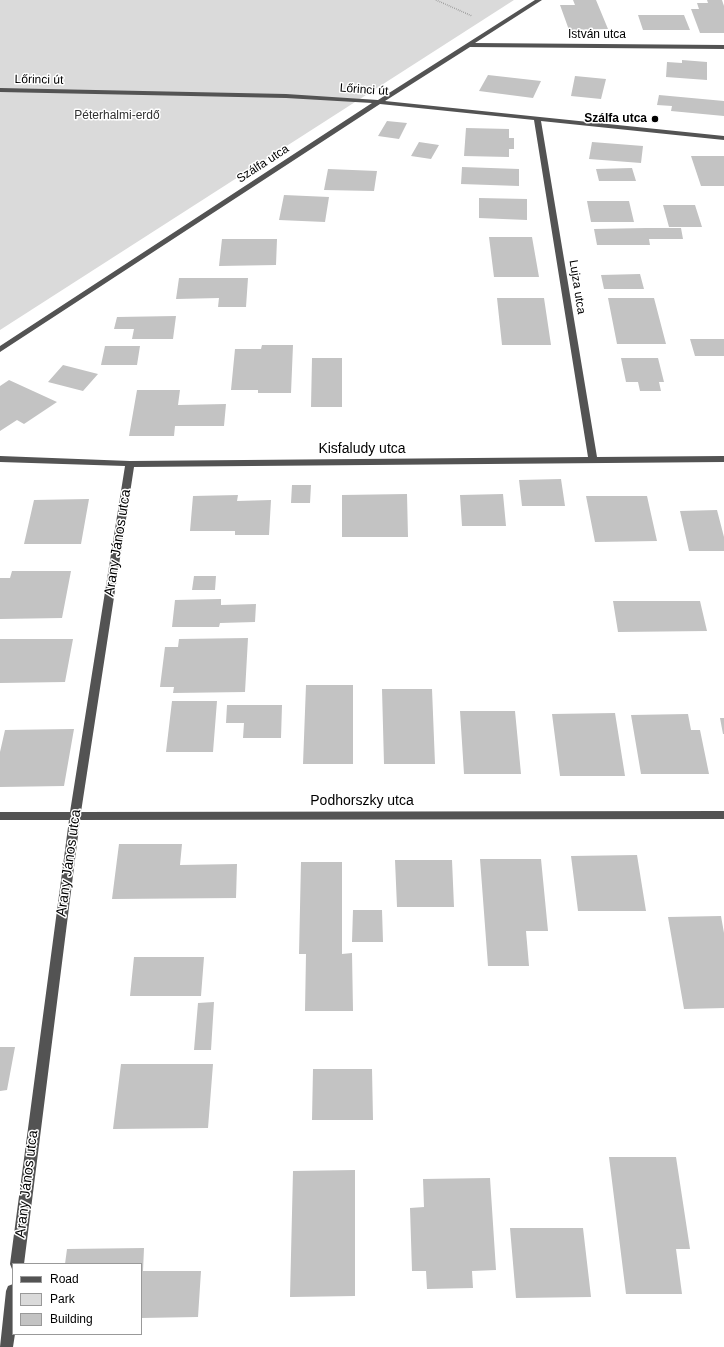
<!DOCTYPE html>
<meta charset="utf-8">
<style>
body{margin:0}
#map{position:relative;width:724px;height:1347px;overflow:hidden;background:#fff;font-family:Arial,sans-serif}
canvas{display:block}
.legend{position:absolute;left:12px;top:1263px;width:130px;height:72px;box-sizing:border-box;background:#fff;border:1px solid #999;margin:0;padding:5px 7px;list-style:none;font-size:12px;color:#000}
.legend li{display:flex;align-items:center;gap:8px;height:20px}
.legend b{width:20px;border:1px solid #999}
</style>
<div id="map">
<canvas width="724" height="1347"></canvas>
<ul class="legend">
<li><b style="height:5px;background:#535353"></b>Road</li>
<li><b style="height:11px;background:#dadada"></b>Park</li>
<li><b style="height:11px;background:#c3c3c3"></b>Building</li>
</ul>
</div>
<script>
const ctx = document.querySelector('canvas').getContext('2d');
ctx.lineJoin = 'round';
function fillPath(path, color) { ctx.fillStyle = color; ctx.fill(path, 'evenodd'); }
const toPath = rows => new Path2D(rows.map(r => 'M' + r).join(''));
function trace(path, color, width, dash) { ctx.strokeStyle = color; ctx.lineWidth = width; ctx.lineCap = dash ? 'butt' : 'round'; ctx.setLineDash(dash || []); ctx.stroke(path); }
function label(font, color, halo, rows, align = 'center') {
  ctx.font = font + ' Arial,sans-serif'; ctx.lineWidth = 3; ctx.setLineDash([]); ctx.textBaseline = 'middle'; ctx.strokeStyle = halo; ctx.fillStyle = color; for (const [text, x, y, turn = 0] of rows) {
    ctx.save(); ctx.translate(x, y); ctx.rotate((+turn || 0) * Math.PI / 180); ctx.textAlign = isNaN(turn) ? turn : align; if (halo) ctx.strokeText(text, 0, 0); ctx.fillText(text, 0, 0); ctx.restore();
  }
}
fillPath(toPath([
 [0,0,514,0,0,330]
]), '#dadada');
fillPath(toPath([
 [573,0,596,0,608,29,569,30,560,5,575,5],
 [707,0,722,0,724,6,724,33,700,33,691,9,699,9,697,3,708,3],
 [638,15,684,15,690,30,643,30],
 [682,60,707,62,707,80,666,77,667,62,682,63],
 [488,75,541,81,533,98,479,91],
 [575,76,606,79,601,99,571,96],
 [659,95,724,101,724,116,671,111,672,106,657,105],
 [387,121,407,123,399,139,378,136],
 [466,128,509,129,509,138,514,138,514,149,509,149,509,157,464,156],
 [419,142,439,145,431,159,411,156],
 [592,142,643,146,641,163,589,159],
 [691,156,724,156,724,186,701,186],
 [462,167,519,169,519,186,461,184],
 [632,168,636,181,599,181,596,169],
 [328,169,377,171,374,191,324,190],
 [284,195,329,197,325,222,279,220],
 [479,198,527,199,527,220,479,218],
 [587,201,629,201,634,222,591,222],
 [663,205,695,205,702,227,669,227],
 [646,228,681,228,683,239,649,239,650,245,597,245,594,229],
 [489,237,532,237,539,277,494,277],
 [222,239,277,239,276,265,219,266],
 [640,274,644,289,604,289,601,275],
 [179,278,248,278,246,307,218,307,219,298,176,299],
 [497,298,544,298,551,345,502,345],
 [608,298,654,298,666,344,617,344],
 [176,316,173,339,132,339,134,329,114,329,117,317],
 [690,339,724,339,724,356,695,356],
 [262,345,293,345,291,393,258,393,258,390,231,390,235,349,261,349],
 [105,346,140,346,137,365,101,365],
 [312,358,342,358,342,407,311,407],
 [621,358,658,358,664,382,659,382,661,391,640,391,638,382,626,382],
 [63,365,98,374,83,391,48,382],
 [9,380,57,402,24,424,17,420,0,431,0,386],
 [137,390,180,390,178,405,226,404,224,426,175,426,174,436,129,436],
 [561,479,565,506,522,506,519,480],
 [292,485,311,485,310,503,291,503],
 [407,494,408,537,342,537,342,495],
 [503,494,506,526,462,526,460,495],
 [238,495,237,501,271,500,269,535,235,535,235,531,190,531,193,496],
 [586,496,647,496,657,541,595,542],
 [89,499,81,544,24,544,34,500],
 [717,510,724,537,724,551,689,551,680,511],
 [12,571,71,571,62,618,0,619,0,578,10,578],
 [194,576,216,576,215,590,192,590],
 [221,599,221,605,256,604,255,622,220,623,219,627,172,627,175,600],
 [613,601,700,601,707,631,618,632],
 [248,638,245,692,173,693,174,687,160,687,165,647,178,647,179,639],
 [0,639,73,639,65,682,0,683],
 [306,685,353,685,353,764,303,764],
 [382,689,432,689,435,764,384,764],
 [172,701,217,701,213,752,166,752],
 [227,705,282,705,281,738,243,738,244,723,226,723],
 [460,711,515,711,521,774,464,774],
 [615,713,625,776,560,776,552,714],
 [688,714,691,730,700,730,709,774,641,774,631,715],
 [720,718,724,718,724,734,723,734],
 [74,729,64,786,0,787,0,752,5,730],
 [119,844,182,844,180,865,237,864,236,898,112,899],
 [637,855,646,911,578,911,571,856],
 [480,859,541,859,548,931,526,931,529,966,488,966],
 [395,860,452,860,454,907,397,907],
 [301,862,342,862,342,954,352,953,353,1011,305,1011,306,954,299,954],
 [353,910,382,910,383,942,352,942],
 [721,916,724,933,724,1008,684,1009,668,917],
 [134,957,204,957,201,996,130,996],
 [214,1002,211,1050,194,1050,198,1003],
 [0,1047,15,1047,7,1090,0,1091],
 [121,1064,213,1064,208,1128,113,1129],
 [313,1069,372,1069,373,1120,312,1120],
 [609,1157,676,1157,690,1249,676,1249,682,1294,626,1294],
 [355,1170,355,1296,290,1297,293,1171],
 [490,1178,496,1270,472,1271,473,1288,427,1289,426,1271,412,1271,410,1208,424,1207,423,1179],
 [510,1228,583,1228,591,1297,516,1298],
 [144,1248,143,1271,201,1271,198,1317,141,1318,141,1264,65,1264,67,1249]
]), '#c3c3c3');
trace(toPath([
 [436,0,472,16]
]), '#757575', 1.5, [0.5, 1.5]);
fillPath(toPath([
 [535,0,542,0,475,43,724,45,724,49,470,47,385,101,724,136,724,140,541,121,597,457,724,456,724,462,134,467,81,812,724,811,724,819,80,820,24,1264,13,1264,12,1269,10,1264,69,820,0,820,0,812,70,812,125,466,0,462,0,456,130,461,588,457,534,120,380,104,0,352,0,346,372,103,286,98,0,92,0,88,286,94,378,100,535,0],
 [13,1284,13,1334,15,1334,13,1347,0,1347,6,1291,8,1286,13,1284]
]), '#535353');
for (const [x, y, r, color] of [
 [655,119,4,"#000"]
]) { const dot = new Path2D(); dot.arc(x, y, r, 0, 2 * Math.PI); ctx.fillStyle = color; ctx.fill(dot); trace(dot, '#fff', 1.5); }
label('12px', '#000', '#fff', [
 ["István utca",597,35],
 ["Lőrinci út",39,80,1],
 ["Lőrinci út",364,90,4],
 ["Szálfa utca",263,164,-33],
 ["Lujza utca",577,287,81]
]);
label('12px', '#313131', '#fff', [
 ["Péterhalmi-erdő",117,116]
]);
label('bold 12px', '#000', '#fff', [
 ["Szálfa utca",647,119]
], 'right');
label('14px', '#000', '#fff', [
 ["Kisfaludy utca",362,449],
 ["Arany János utca",118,543,-81],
 ["Podhorszky utca",362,801],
 ["Arany János utca",69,863,-82],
 ["Arany János utca",27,1184,-83]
]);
</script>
